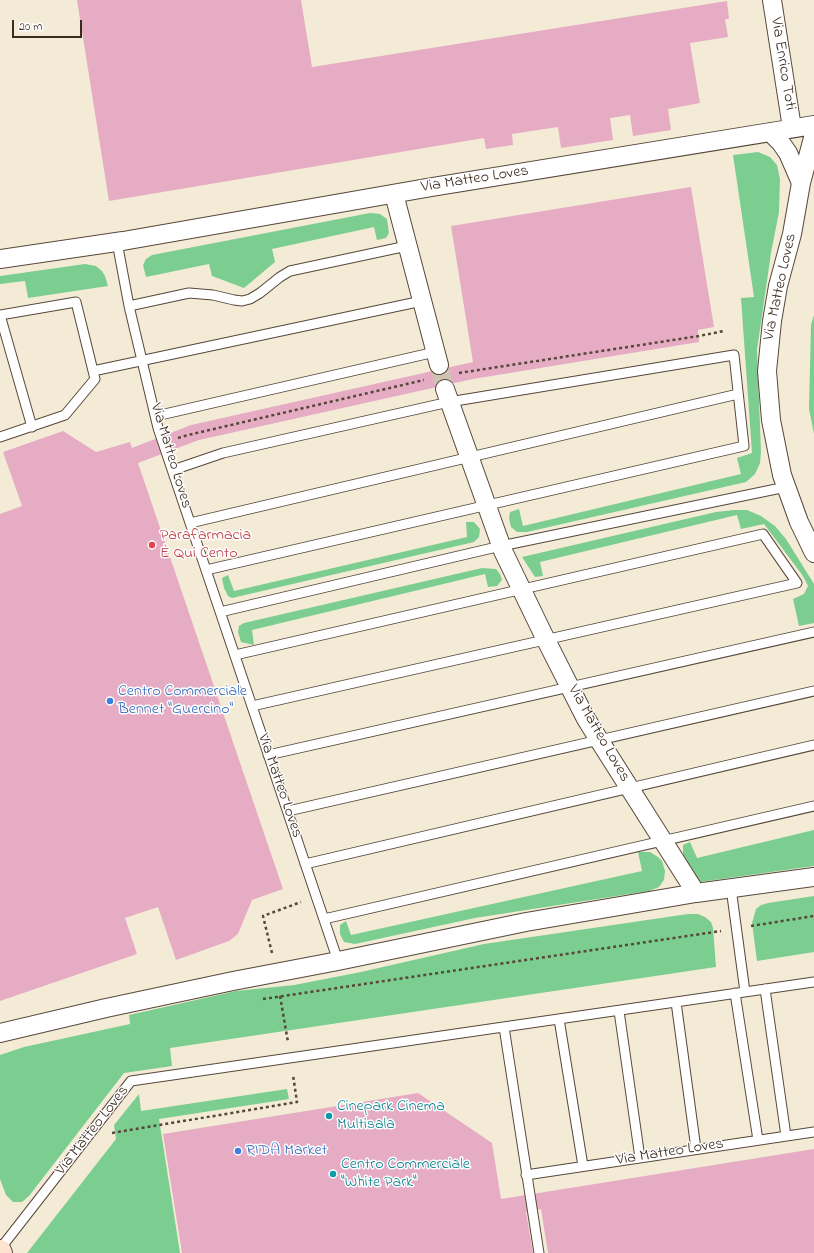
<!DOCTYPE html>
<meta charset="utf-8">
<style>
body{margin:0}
#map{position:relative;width:814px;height:1253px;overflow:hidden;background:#f4ebd7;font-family:"Indie Flower",sans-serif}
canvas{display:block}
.scale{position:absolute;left:12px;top:20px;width:70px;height:18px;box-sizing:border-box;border:2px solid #3b2a1e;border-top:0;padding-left:5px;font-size:12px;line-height:14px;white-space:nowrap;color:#3b2a1e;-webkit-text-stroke:3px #fff;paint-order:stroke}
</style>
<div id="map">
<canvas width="814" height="1253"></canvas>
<div class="scale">20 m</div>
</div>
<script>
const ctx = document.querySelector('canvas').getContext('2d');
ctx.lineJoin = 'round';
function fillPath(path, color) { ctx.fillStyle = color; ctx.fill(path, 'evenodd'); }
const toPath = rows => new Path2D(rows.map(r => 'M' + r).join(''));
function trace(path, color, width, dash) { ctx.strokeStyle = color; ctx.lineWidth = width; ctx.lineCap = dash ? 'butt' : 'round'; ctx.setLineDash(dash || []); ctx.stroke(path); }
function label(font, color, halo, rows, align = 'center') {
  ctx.font = font + ' "Indie Flower",sans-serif'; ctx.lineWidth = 3; ctx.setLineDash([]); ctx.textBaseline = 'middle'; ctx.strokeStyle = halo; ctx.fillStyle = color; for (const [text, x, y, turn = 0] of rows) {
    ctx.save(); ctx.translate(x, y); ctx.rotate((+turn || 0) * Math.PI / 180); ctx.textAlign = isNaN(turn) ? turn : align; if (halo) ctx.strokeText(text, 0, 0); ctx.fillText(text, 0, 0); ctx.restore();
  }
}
fillPath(toPath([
 [758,152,770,157,777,165,780,179,779,212,771,253,757,350,761,452,760,463,755,474,746,482,527,532,517,532,511,527,509,518,510,512,519,509,523,526,741,474,737,458,752,453,741,298,754,297,733,155],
 [370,213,380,214,387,219,389,233,386,238,377,240,374,227,272,249,275,262,244,288,212,276,209,264,146,277,143,265,146,259,152,255],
 [85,264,96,266,102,271,105,276,108,286,28,298,25,281,0,284,0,276],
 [814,315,814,434,809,409,811,325],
 [734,510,747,510,761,516,775,526,786,539,814,584,814,623,799,626,793,599,804,594,808,586,803,576,764,524,741,529,737,515,540,562,543,576,535,577,522,557,716,512],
 [466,522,474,522,480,529,479,537,474,542,232,598,228,596,224,588,222,578,228,575,234,591,467,537],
 [482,568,496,569,500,574,502,580,497,586,488,587,485,574,252,630,254,645,241,642,238,632,239,626,244,623],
 [814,830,814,866,700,882,683,854,683,845,690,842,697,858],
 [638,852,650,852,658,857,662,861,665,871,664,880,659,887,649,891,475,918,355,944,344,942,340,934,340,925,346,921,351,935,642,871],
 [814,896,814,952,757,961,752,923,756,909,761,905,768,903],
 [688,914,698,914,705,917,711,922,713,928,716,967,170,1048,172,1066,124,1073,29,1196,22,1202,13,1202,6,1195,0,1179,0,1055,24,1047,130,1024,129,1015,236,991,294,985,361,972,484,944],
 [287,1089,289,1099,159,1119,180,1253,27,1253,116,1139,114,1125,139,1094,141,1111]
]), '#7bce90');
fillPath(toPath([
 [77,0,301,0,312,67,727,1,729,19,725,19,728,37,690,43,700,103,668,109,671,130,633,136,630,115,610,118,613,140,561,148,558,127,512,134,513,145,486,149,484,138,109,201],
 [691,187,714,327,698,330,699,342,473,379,199,440,138,463,283,889,252,900,238,934,229,941,176,960,158,907,125,918,137,954,0,1001,0,514,22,506,3,452,63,431,96,452,130,442,132,448,191,425,473,362,451,226],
 [418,1093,492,1143,501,1199,814,1149,814,1253,548,1253,541,1209,526,1212,533,1253,182,1253,163,1134]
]), '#e5acc4');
trace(toPath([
 [439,365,445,389]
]), '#cfc4b2', 18, [18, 9]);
const lane = toPath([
 [117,242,129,306,158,428,338,961],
 [129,306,189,293,213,295,234,300,242,301,250,299,260,293,280,277,290,271,407,246],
 [0,315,76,302,95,379,65,415,0,437],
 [0,315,32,427],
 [93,371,422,301],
 [156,416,435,352],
 [173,470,223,453,449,402,734,355,744,446,206,570],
 [190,523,738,394],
 [220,612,501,546,786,487],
 [235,655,763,534,797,583,252,706],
 [268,755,814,632],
 [288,811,814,691],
 [305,864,814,745],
 [731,888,745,992],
 [324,919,814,806],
 [765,989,786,1136],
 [735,993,758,1140],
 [676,1002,696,1149],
 [619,1011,640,1158],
 [559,1019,583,1166],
 [504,1027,539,1253],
 [526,1175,814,1132],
 [0,1249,131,1081,814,982]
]);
const street = toPath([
 [772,0,792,128],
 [770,132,781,143,788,153,801,183],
 [814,134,801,183,792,234,778,286,772,321,767,371,771,420,782,475,799,522,814,553],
 [394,194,439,365],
 [0,259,123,241,432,187,814,125],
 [445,389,503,551,546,640,585,717,599,740,696,893],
 [0,1033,106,1008,233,981,338,961,526,922,696,893,814,877]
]);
const secondary = toPath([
 [0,1251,1,1253]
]);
trace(lane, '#57473a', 11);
trace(street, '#57473a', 20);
trace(secondary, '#57473a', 24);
trace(toPath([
 [459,373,699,336,724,331],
 [178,438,188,435,424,380],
 [751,926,814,916],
 [272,953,263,916,301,902],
 [280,996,288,1042],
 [263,999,721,931],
 [112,1133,297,1102,293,1075]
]), '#57473a', 2.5, [3, 3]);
trace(lane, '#fff', 9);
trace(street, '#fff', 18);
trace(secondary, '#fde4d1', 22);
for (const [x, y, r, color] of [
 [152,545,4,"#e0444e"],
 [110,701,4,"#3f7fe0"],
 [329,1116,4,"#0f9aa8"],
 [238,1151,4,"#3f7fe0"],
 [333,1174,4,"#0f9aa8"]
]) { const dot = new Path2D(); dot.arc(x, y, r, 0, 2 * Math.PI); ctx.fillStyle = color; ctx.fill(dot); trace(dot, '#fff', 1.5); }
label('16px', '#3b2a1e', '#fff', [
 ["Via Enrico Toti",782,64,81],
 ["Via Matteo Loves",475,180,-9],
 ["Via Matteo Loves",781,287,-78],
 ["Via Matteo Loves",170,456,73],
 ["Via Matteo Loves",598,734,60],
 ["Via Matteo Loves",279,786,71],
 ["Via Matteo Loves",93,1131,-52],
 ["Via Matteo Loves",670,1153,-9]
]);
label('16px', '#be3a42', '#fff', [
 ["Parafarmacia",160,536],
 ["È Qui Cento",160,554]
], 'left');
label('16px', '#366cbe', '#fff', [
 ["Centro Commerciale",118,692],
 ["Bennet \"Guercino\"",118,710],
 ["RIDA Market",246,1151]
], 'left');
label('16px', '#0d838f', '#fff', [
 ["Cinepark Cinema",337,1107],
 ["Multisala",337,1125],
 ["Centro Commerciale",341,1165],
 ["\"White Park\"",341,1183]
], 'left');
</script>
